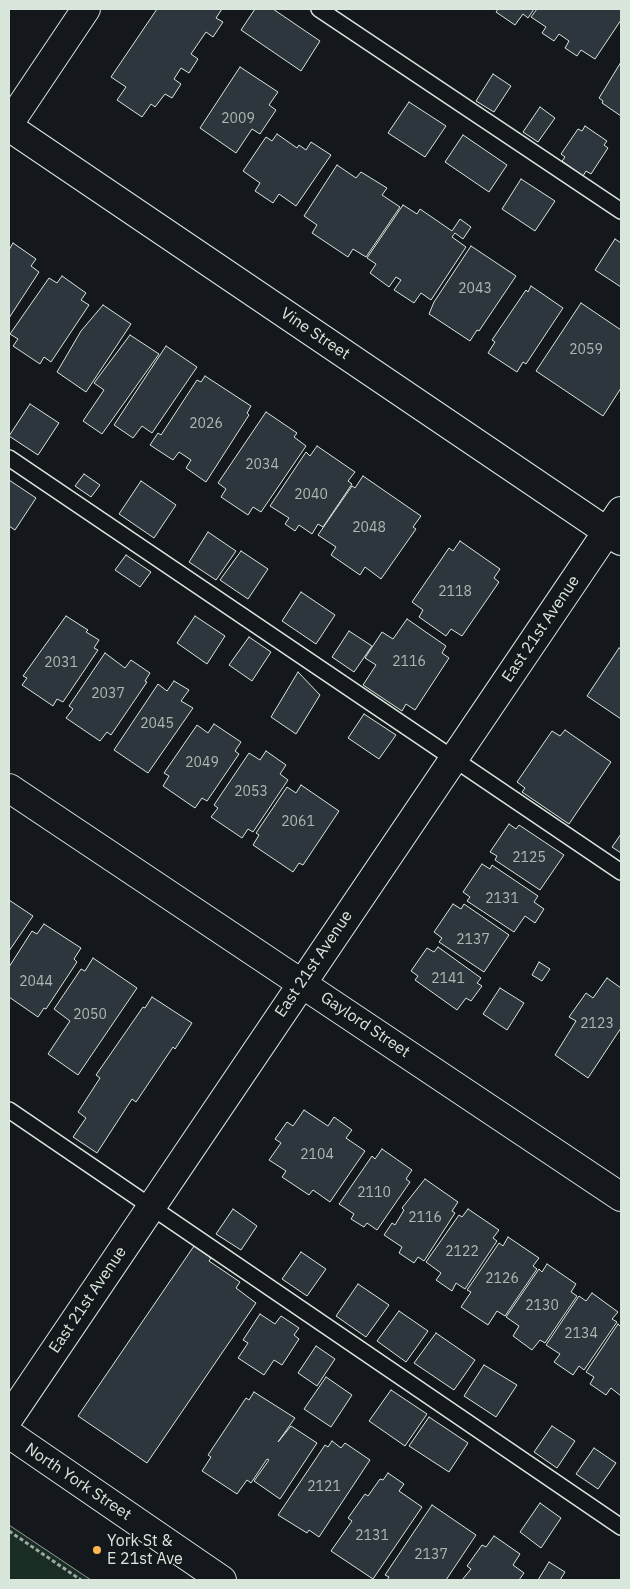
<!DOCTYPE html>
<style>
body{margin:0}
#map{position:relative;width:630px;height:1589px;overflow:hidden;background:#14181c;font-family:"IBM Plex Sans",sans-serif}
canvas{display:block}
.frame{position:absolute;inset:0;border:10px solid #d8e6dc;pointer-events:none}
</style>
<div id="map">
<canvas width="630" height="1589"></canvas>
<div class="frame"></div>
</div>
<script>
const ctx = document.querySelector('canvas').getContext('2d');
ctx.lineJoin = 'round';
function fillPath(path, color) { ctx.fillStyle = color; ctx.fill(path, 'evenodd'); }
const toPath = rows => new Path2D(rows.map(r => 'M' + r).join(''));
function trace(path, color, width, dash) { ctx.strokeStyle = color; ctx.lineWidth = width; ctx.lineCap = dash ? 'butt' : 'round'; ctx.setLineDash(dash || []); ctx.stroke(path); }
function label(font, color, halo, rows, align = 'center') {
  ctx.font = font + ' "IBM Plex Sans",sans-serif'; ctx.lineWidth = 4; ctx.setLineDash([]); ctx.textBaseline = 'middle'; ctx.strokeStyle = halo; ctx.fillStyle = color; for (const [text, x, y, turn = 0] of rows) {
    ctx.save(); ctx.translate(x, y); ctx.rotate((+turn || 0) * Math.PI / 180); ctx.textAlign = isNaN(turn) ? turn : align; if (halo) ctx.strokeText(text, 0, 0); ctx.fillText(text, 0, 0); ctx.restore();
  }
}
const green = toPath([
 [9,1525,91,1580,9,1580,9,1525]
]);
fillPath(green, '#1a2d24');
trace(green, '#939e99', 1);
const building = toPath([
 [157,9,222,9,216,18,223,22,213,37,206,32,191,54,198,59,189,73,181,68,174,79,181,84,172,98,165,94,155,107,151,104,142,117,117,100,126,87,111,77,157,9],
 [255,9,273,9,320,41,301,71,241,30,255,9],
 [498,9,534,9,528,18,523,14,515,25,496,12,498,9],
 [537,9,621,9,621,20,595,59,581,50,577,56,565,48,569,41,559,34,554,41,542,33,546,27,531,17,537,9],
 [621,62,621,116,602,103,603,101,599,98,621,62],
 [240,67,278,92,269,105,276,110,260,134,252,129,236,153,200,128,240,67],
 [493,74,511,86,494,112,476,101,493,74],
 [409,102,446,126,425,157,388,133,409,102],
 [540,107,555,118,538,142,523,132,540,107],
 [585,126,607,141,604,145,608,148,591,174,586,171,583,176,562,161,565,157,561,154,578,129,582,131,585,126],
 [277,134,297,148,299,145,306,150,311,142,331,155,296,206,279,194,273,203,255,191,260,183,243,171,266,137,272,141,277,134],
 [463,135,507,165,489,192,445,162,463,135],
 [337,165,356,178,361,172,387,188,382,195,400,207,366,257,353,249,348,257,312,233,317,225,304,216,337,165],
 [521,179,555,201,535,231,502,209,521,179],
 [403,205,417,214,420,209,452,231,460,219,471,227,463,239,455,233,452,237,466,247,431,300,421,293,414,303,394,290,401,280,396,277,389,287,370,273,376,264,367,258,403,205],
 [615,239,621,243,621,287,595,270,615,239],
 [13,243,36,259,31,266,39,272,9,318,9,250,13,243],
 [471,246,516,276,479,331,477,330,470,341,429,314,434,302,471,246],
 [62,276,86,293,81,300,89,305,51,362,44,357,40,364,13,346,18,339,10,334,49,278,57,283,62,276],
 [531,286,563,308,526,364,523,362,517,372,488,353,495,342,492,340,526,290,528,292,531,286],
 [581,303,621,330,621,388,603,416,536,371,581,303],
 [103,305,131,324,86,392,57,372,81,331,103,305],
 [130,335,159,354,102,434,83,421,104,390,94,383,130,335],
 [166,346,197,367,152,433,142,426,133,438,114,425,166,346],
 [205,376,251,406,247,413,249,415,206,482,186,468,191,460,179,452,173,460,150,445,158,433,161,435,197,380,201,382,205,376],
 [30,404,59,423,38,455,9,436,30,404],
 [266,412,297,433,294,437,306,446,261,512,253,507,248,515,221,497,226,489,218,483,266,412],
 [317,446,355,472,348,481,352,484,323,527,318,524,312,534,299,525,295,531,285,524,289,518,270,506,306,452,310,456,317,446],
 [84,474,100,485,91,497,75,486,84,474],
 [363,476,421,516,413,527,416,529,381,579,365,567,360,575,331,555,336,547,318,535,352,486,355,488,363,476],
 [9,480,36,498,15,530,9,526,9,480],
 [141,481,176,505,154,538,119,514,141,481],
 [208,532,236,551,216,580,189,562,208,532],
 [460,541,500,569,494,578,499,582,462,636,451,629,446,636,419,617,423,610,412,602,449,548,453,551,460,541],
 [241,551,268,569,248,599,220,580,241,551],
 [126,555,151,572,140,587,115,570,126,555],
 [301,592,335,615,316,644,282,621,301,592],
 [66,616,88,630,86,632,99,640,94,648,98,650,63,702,57,699,53,706,22,685,27,678,23,676,66,616],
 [195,616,225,636,207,664,177,643,195,616],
 [407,619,446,646,442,653,449,658,415,710,406,704,402,711,363,685,376,665,365,658,382,632,393,639,407,619],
 [349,631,372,646,354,672,332,657,349,631],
 [249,637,271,652,252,681,229,665,249,637],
 [619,648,621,649,621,719,587,696,619,648],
 [105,653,125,668,131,660,150,673,145,681,147,682,111,735,107,732,100,741,66,718,73,709,69,706,105,653],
 [298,672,320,695,296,734,271,717,298,672],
 [174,681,189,690,181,701,193,708,148,773,114,750,158,684,167,691,174,681],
 [364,714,396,735,379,759,348,738,364,714],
 [214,724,241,742,235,751,239,754,207,801,202,798,195,808,163,786,169,776,164,773,197,725,208,733,214,724],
 [565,730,611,762,569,824,522,792,525,788,517,782,552,731,560,736,565,730],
 [266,751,286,765,280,774,288,780,253,832,248,829,242,838,211,817,218,808,214,805,249,753,260,760,266,751],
 [301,785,339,811,303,865,299,863,293,872,253,845,259,835,256,833,287,787,296,793,301,785],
 [509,824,516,829,519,825,564,855,540,890,495,860,497,856,490,852,509,824],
 [621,834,621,853,612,847,621,834],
 [482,864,490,869,492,865,538,896,534,902,544,909,535,923,525,916,514,932,467,901,470,897,463,892,482,864],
 [9,900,33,916,9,951,9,900],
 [453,904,461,909,464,904,509,935,484,972,439,942,442,938,434,932,453,904],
 [44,924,81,948,74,959,77,962,46,1009,44,1008,38,1017,9,997,9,967,32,931,37,934,44,924],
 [438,947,481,978,477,983,482,986,471,1001,466,998,457,1010,415,980,418,976,411,971,427,948,434,952,438,947],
 [93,958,137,988,78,1075,48,1054,70,1021,54,1009,81,969,85,971,93,958],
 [539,962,550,969,542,981,532,975,539,962],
 [607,978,621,988,621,1028,588,1078,555,1055,576,1021,569,1017,586,993,593,998,607,978],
 [500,988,524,1003,507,1030,483,1014,500,988],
 [152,997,192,1023,175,1049,173,1047,136,1102,132,1099,97,1153,73,1137,86,1118,78,1112,100,1078,96,1075,143,1007,145,1008,152,997],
 [304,1110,328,1126,334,1117,352,1130,346,1138,365,1151,330,1202,313,1190,309,1195,282,1177,286,1171,269,1160,281,1143,275,1139,287,1122,293,1126,304,1110],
 [382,1149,412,1170,406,1179,410,1182,377,1230,367,1223,364,1227,351,1219,354,1214,339,1204,372,1156,375,1159,382,1149],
 [425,1179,458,1202,452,1211,455,1213,424,1261,418,1257,414,1263,399,1253,402,1247,384,1235,392,1223,395,1225,404,1210,402,1208,425,1179],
 [233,1209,257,1226,241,1250,216,1234,233,1209],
 [468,1209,499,1230,493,1238,497,1241,465,1289,456,1283,452,1291,436,1280,441,1273,426,1262,459,1215,462,1217,468,1209],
 [508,1237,539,1258,533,1266,537,1269,505,1316,497,1311,488,1325,461,1307,471,1292,467,1290,499,1243,503,1246,508,1237],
 [194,1246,211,1258,209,1261,240,1282,236,1288,256,1303,147,1463,78,1416,194,1246],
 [301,1252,326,1269,307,1296,282,1279,301,1252],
 [547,1264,576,1284,571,1292,577,1296,545,1343,540,1340,532,1350,513,1336,519,1326,506,1317,539,1269,542,1272,547,1264],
 [358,1284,389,1305,366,1337,336,1316,358,1284],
 [592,1293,618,1312,612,1319,617,1322,584,1370,579,1366,573,1375,554,1362,560,1354,546,1345,579,1296,586,1301,592,1293],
 [399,1311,428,1331,406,1362,377,1341,399,1311],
 [260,1314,275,1324,281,1316,299,1328,294,1335,299,1339,282,1365,274,1360,264,1375,238,1358,248,1343,243,1340,260,1314],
 [618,1324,621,1327,621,1396,611,1388,606,1395,590,1384,594,1377,586,1372,618,1324],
 [436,1333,475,1360,454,1390,414,1363,436,1333],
 [316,1346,335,1359,317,1386,298,1373,316,1346],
 [484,1365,517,1385,496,1417,464,1396,484,1365],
 [326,1377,352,1395,331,1427,304,1409,326,1377],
 [391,1390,427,1414,405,1446,369,1421,391,1390],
 [254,1392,295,1418,278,1442,291,1426,317,1443,280,1499,254,1481,269,1460,267,1459,251,1483,247,1480,237,1494,202,1471,211,1457,208,1455,246,1398,249,1400,254,1392],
 [429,1417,468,1443,449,1472,409,1446,429,1417],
 [552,1426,575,1441,557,1468,534,1452,552,1426],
 [332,1441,341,1448,345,1443,370,1460,319,1537,309,1530,307,1533,278,1515,325,1445,328,1447,332,1441],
 [594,1448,616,1463,598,1489,576,1474,594,1448],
 [388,1473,404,1484,399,1491,422,1507,373,1579,331,1551,352,1521,348,1518,365,1494,368,1496,380,1479,383,1480,388,1473],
 [540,1503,561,1518,541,1548,520,1532,540,1503],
 [432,1505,476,1535,446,1580,387,1580,389,1577,385,1575,432,1505],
 [494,1536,520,1554,513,1565,524,1573,519,1580,462,1580,471,1569,467,1566,482,1545,486,1547,494,1536],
 [549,1562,565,1572,560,1580,538,1580,549,1562]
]);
fillPath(building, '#2c363c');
trace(building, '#d8e6dc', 1);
const lane = toPath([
 [319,9,621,211],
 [9,458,621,872],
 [9,1110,621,1527]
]);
const street = toPath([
 [9,124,86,9],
 [9,127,621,541],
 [9,788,621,1197],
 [9,1418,621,511]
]);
const secondary = toPath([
 [9,1434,222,1580]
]);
trace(lane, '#d8e6dc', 18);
trace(street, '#d8e6dc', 30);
trace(secondary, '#d8e6dc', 30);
trace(toPath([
 [9,1531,81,1580]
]), '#9da8a2', 3, [4, 2.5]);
trace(lane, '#14181c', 15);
trace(street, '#14181c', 28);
trace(secondary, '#14181c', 28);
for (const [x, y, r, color] of [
 [97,1550,5,"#ffb74d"]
]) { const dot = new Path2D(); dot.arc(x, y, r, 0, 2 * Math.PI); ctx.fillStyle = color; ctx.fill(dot); trace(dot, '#14181c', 2); }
label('14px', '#adbab4', null, [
 ["2009",238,119],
 ["2043",475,289],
 ["2059",586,350],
 ["2026",206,424],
 ["2034",262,465],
 ["2040",311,495],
 ["2048",369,528],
 ["2118",455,592],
 ["2116",409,662],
 ["2031",61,663],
 ["2037",108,694],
 ["2045",157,724],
 ["2049",202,763],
 ["2053",251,792],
 ["2061",298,822],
 ["2125",529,858],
 ["2131",502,899],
 ["2137",473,940],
 ["2141",448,979],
 ["2044",36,982],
 ["2050",90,1015],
 ["2123",597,1024],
 ["2104",317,1155],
 ["2110",374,1193],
 ["2116",425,1218],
 ["2122",462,1252],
 ["2126",502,1279],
 ["2130",542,1306],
 ["2134",581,1334],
 ["2121",324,1487],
 ["2131",372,1536],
 ["2137",431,1555]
]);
label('16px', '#d8e6dc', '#14181c', [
 ["Vine Street",315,334,34],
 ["East 21st Avenue",541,629,-56],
 ["East 21st Avenue",314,964,-56],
 ["Gaylord Street",365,1025,34],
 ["East 21st Avenue",88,1300,-56],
 ["North York Street",78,1482,34]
]);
label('16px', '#d8e6dc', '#14181c', [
 ["York St &",107,1541],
 ["E 21st Ave",107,1559]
], 'left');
</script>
